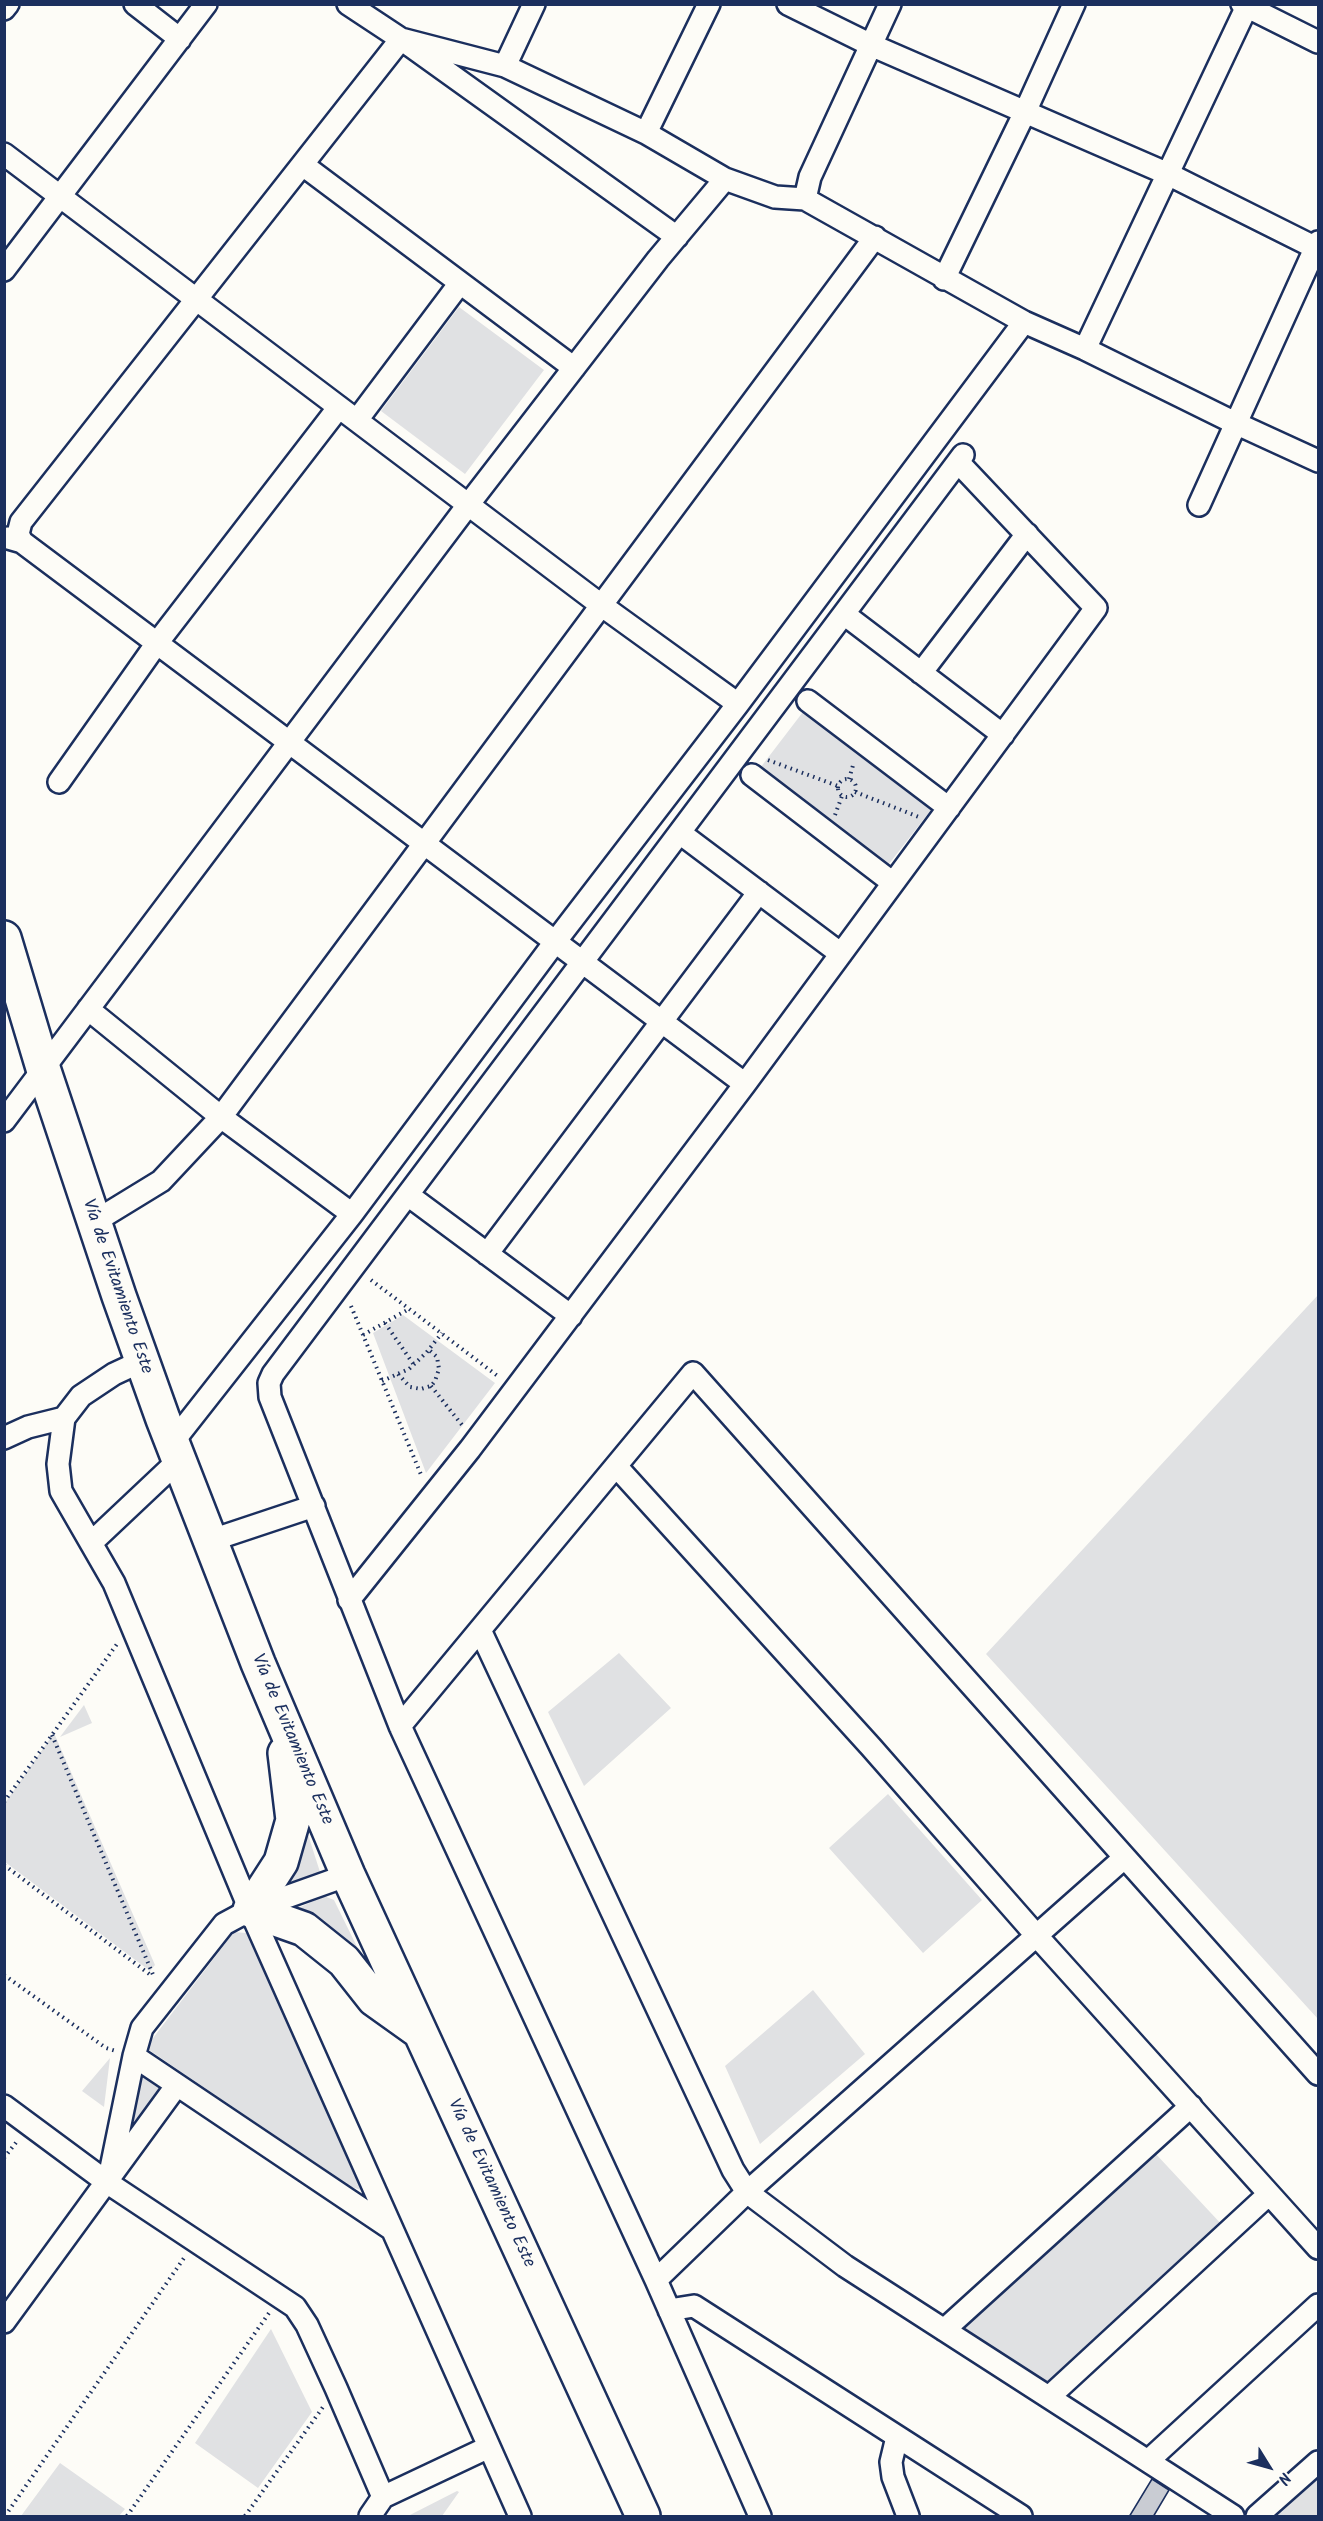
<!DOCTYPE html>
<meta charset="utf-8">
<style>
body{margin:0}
#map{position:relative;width:1323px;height:2521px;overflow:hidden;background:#fdfcf7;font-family:Kalam,sans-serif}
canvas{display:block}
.frame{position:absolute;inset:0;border:6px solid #1b2f5e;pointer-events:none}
.north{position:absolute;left:1239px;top:2437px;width:60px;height:60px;-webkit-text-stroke:4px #fdfcf7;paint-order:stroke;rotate:127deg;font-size:16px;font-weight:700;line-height:24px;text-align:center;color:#1b2f5e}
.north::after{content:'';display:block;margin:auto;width:21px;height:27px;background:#1b2f5e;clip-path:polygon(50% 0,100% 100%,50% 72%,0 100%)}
</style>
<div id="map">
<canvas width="1323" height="2521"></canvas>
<div class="frame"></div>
<div class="north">N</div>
</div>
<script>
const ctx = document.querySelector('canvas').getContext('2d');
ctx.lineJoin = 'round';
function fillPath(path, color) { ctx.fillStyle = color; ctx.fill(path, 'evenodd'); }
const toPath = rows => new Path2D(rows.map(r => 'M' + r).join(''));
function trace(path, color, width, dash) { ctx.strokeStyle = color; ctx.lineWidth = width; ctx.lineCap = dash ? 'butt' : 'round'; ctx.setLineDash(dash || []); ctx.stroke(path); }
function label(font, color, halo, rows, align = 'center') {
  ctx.font = font + ' Kalam,sans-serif'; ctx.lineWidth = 5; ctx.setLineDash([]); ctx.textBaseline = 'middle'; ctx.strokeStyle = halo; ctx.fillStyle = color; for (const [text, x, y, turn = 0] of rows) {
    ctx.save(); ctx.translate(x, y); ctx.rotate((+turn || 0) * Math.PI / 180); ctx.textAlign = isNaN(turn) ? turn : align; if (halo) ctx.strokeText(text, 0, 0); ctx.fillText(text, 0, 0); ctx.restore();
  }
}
fillPath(toPath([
 [459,307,544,370,465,474,381,411],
 [806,708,934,806,885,869,757,772],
 [1318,1295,1318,2019,986,1654],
 [403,1315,495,1383,426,1473,373,1333],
 [619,1653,671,1708,584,1786,548,1712],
 [84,1705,92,1723,60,1737],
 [54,1733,155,1965,150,1971,5,1862,5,1803],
 [888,1794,982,1900,923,1953,829,1848],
 [305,1825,320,1872,280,1890],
 [324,1896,334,1900,363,1959,290,1912],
 [234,1932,246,1933,257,1942,365,2180,361,2190,351,2187,149,2050,150,2042],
 [813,1990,865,2054,760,2144,725,2066],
 [110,2058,104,2107,82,2091],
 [144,2073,159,2077,161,2092,139,2123,132,2121,136,2080],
 [1154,2152,1224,2227,1048,2386,964,2331,964,2320],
 [271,2329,312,2412,258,2488,195,2443],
 [60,2463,125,2509,119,2516,21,2516],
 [1318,2473,1318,2516,1270,2516],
 [457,2491,459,2492,442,2516,408,2516]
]), '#e0e1e3');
const building = toPath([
 [1152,2479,1169,2490,1153,2517,1129,2517,1152,2479]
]);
fillPath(building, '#c9ccd3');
trace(building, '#1b2f5e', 1.5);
const street = toPath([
 [135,4,180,39],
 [348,4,401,39,677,237],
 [788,4,871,45,1168,174,1318,249],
 [1242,4,1318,42],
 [4,9,8,4],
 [505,66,534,4],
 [646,133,709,4],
 [4,154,601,605,738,704],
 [303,165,574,368],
 [805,199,810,177,890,4],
 [4,270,206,4],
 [944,279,1025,112,1074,4],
 [1085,349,1248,4],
 [357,420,460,283],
 [1199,505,1318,242],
 [8,538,22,542,745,1084],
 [22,542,18,534,21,522,401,39,505,66,646,133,725,179,775,197,805,199,1024,322,1085,349,1233,422,1318,461],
 [844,614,1003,735],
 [921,673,1027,534],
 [808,701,949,808],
 [752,775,893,883],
 [59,782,157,643,339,407],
 [680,833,841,954],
 [88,1009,221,1117,352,1214],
 [4,1121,468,505,658,259,725,179],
 [408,1195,571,1316],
 [94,1222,161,1181,221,1117,875,237],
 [487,1254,759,892],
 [142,1361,114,1374,81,1396,64,1418,58,1464,61,1491,114,1583,250,1910,520,2516],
 [4,1438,28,1427,64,1418],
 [172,1443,352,1214,555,942,738,704,1024,322],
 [616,1466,871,1747,1036,1935,1318,2248],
 [209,1541,314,1506],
 [91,1543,179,1460],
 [349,1600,470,1449,745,1084,1096,608,958,462],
 [480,1630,733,2170,747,2192,845,2266,1233,2516],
 [400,1726,693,1373,1318,2074],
 [134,2056,390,2228],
 [4,2106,108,2183,295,2307,307,2325,336,2388,383,2497],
 [108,2183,134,2056,142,2028,224,1924,250,1910,348,1875],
 [656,2280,747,2192,1124,1858],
 [669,2310,694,2306,1021,2516],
 [4,2322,177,2085],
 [944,2330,1191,2106],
 [1049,2397,1269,2194],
 [897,2437,891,2462,893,2477,908,2516],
 [1148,2461,1318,2305],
 [370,2516,383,2497,489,2447],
 [760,2516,656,2280,400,1726,270,1397,269,1383,273,1374,963,455],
 [1257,2516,1318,2462]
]);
const highway = toPath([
 [4,938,43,1068,119,1296,163,1419,258,1663,348,1875,643,2516],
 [285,1753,293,1820,281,1862,250,1910,304,1929,344,1961,374,1999,416,2029]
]);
trace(street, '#1b2f5e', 26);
trace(highway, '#1b2f5e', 38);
trace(toPath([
 [768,760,838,786],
 '838 788a9 9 0 1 1 18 0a9 9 0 1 1-18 0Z',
 [849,779,854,762],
 [855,792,919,817],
 [835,815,842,796],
 [371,1280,499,1377],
 [351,1306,422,1477],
 [385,1323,414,1365],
 [363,1335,409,1309],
 [398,1374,410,1387,421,1389,431,1386,435,1381,439,1369,437,1357,429,1350],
 [382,1381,409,1369,426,1353,442,1333],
 [431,1386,462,1425],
 [52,1735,154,1977],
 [4,1802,117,1644],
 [4,1865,152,1976],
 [4,1975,106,2048,116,2051],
 [4,2158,18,2140],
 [5,2516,184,2258],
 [127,2516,269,2313],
 [245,2516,323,2407]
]), '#1b2f5e', 4, [1.5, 4.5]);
trace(street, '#fdfcf7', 21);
trace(highway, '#fdfcf7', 33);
label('18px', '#1b2f5e', '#fdfcf7', [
 ["Vía de Evitamiento Este",116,1287,71],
 ["Vía de Evitamiento Este",291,1740,67],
 ["Vía de Evitamiento Este",490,2184,65]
]);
</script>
